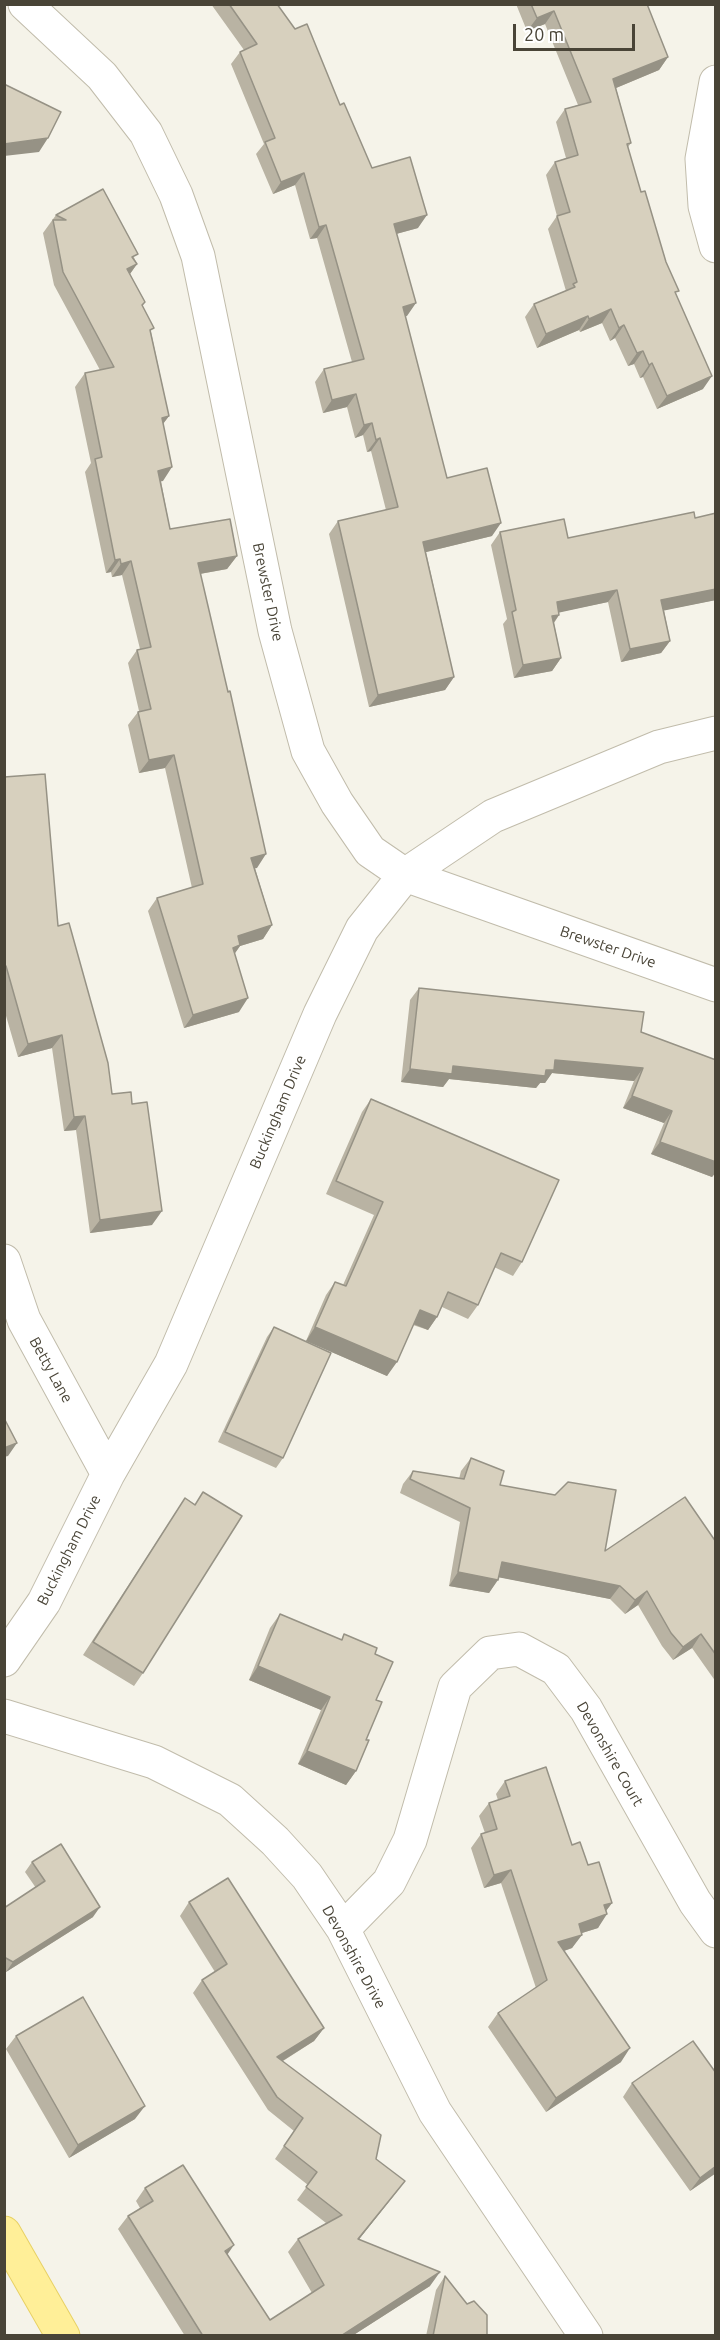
<!DOCTYPE html>
<style>
body{margin:0}
#map{position:relative;width:720px;height:2340px;overflow:hidden;background:#f5f3e9;font-family:Ubuntu,sans-serif}
canvas{display:block}
.frame{position:absolute;inset:0;border:6px solid #494437;pointer-events:none}
.scale{position:absolute;left:513px;top:24px;width:122px;height:27px;box-sizing:border-box;border:3px solid #494437;border-top:0;padding-left:8px;font-size:18px;line-height:21px;white-space:nowrap;color:#494437;-webkit-text-stroke:4px #fff;paint-order:stroke}
</style>
<div id="map">
<canvas width="720" height="2340"></canvas>
<div class="frame"></div>
<div class="scale">20 m</div>
</div>
<script>
const ctx = document.querySelector('canvas').getContext('2d');
ctx.lineJoin = 'round';
const toPath = rows => new Path2D(rows.map(r => 'M' + r).join(''));
function trace(path, color, width, dash) { ctx.strokeStyle = color; ctx.lineWidth = width; ctx.lineCap = dash ? 'butt' : 'round'; ctx.setLineDash(dash || []); ctx.stroke(path); }
function fillPath(path, color) { ctx.fillStyle = color; ctx.fill(path, 'evenodd'); }
function label(font, color, halo, rows, align = 'center') {
  ctx.font = font + ' Ubuntu,sans-serif'; ctx.lineWidth = 4.5; ctx.setLineDash([]); ctx.textBaseline = 'middle'; ctx.strokeStyle = halo; ctx.fillStyle = color; for (const [text, x, y, turn = 0] of rows) {
    ctx.save(); ctx.translate(x, y); ctx.rotate((+turn || 0) * Math.PI / 180); ctx.textAlign = isNaN(turn) ? turn : align; if (halo) ctx.strokeText(text, 0, 0); ctx.fillText(text, 0, 0); ctx.restore();
  }
}
const minor = toPath([
 [25,4,102,76,146,133,176,195,198,256,275,631,308,751,337,803,370,851,405,875,716,985],
 [716,82,702,159,705,206,716,246],
 [4,1261,24,1320,108,1474],
 [4,1660,44,1602,108,1474,171,1364,320,1014,362,929,405,875,493,816,659,747,716,733],
 [4,1716,154,1762,230,1800,275,1841,307,1876,343,1929,435,2112,586,2336],
 [343,1929,389,1882,410,1840,455,1687,490,1653,519,1649,556,1669,586,1709,695,1902,716,1931]
]);
const major = toPath([
 [4,2233,63,2336]
]);
trace(minor, '#c1bcab', 35);
trace(major, '#e8d164', 35);
trace(minor, '#fff', 33);
trace(major, '#ffef98', 33);
fillPath(toPath([
 [211,4,277,4,340,105,372,168,418,228,396,234,407,316,405,316,447,478,492,536,426,552,454,677,445,690,369,707,329,534,338,521,386,510,371,451,367,452,363,435,355,438,347,407,323,413,315,382,324,369,352,362,317,238,310,239,295,185,273,194,256,154,264,144,231,64,240,52,244,50],
 [516,4,647,4,668,57,659,70,616,88,631,143,628,147,641,192,666,262,676,294,703,389,657,409,643,377,640,378,634,364,628,366,615,338,610,341,602,323,580,332,579,330,537,348,525,317,534,304,566,291,548,229,557,216,546,175,555,162,566,158,556,122,565,109,578,105,545,24,527,31],
 [103,189,137,264,130,274,145,302,142,307,151,332,169,416,163,424,163,481,161,481,170,529,237,556,227,569,200,574,257,868,255,868,272,925,263,939,240,946,234,954,239,1012,184,1028,148,911,157,898,192,888,165,768,139,773,128,725,138,712,139,711,128,663,137,650,140,649,122,575,112,577,111,572,106,573,85,472,91,463,75,387,85,373,100,370,54,285,43,233,56,215],
 [716,513,716,600,664,610,670,641,661,653,621,662,608,602,559,612,559,615,554,623,561,658,552,671,514,678,503,624,507,619,491,545,500,532,568,538,695,518],
 [4,777,58,926,112,1094,132,1104,152,1225,90,1233,76,1130,64,1131,52,1048,18,1057,4,1009],
 [419,988,641,1032,716,1060,716,1172,712,1177,651,1154,664,1123,623,1108,634,1081,552,1073,545,1083,540,1083,536,1088,449,1079,443,1087,401,1082,410,1000],
 [371,1099,522,1262,513,1276,494,1267,478,1305,468,1319,442,1307,437,1317,428,1330,413,1325,387,1376,306,1341,326,1295,335,1282,343,1285,374,1215,326,1194,362,1112],
 [274,1327,283,1458,276,1468,218,1442,267,1337],
 [471,1458,500,1485,605,1551,716,1542,716,1682,692,1648,673,1660,662,1646,638,1605,625,1614,610,1599,499,1577,489,1593,449,1586,460,1522,400,1493,403,1484,413,1471,459,1479,461,1471],
 [185,1498,195,1504,143,1673,134,1686,83,1655],
 [280,1614,341,1640,344,1634,375,1654,376,1700,366,1740,356,1771,346,1785,298,1764,321,1710,249,1680,270,1628],
 [505,1781,572,1845,588,1865,612,1903,606,1911,598,1928,582,1933,572,1948,564,1951,621,2062,546,2112,488,2027,498,2013,536,1988,501,1883,484,1888,471,1848,481,1834,485,1833,479,1816,489,1803,498,1800,496,1794],
 [32,1862,93,1917,6,1972,4,1971,4,1908,36,1888,25,1872],
 [189,1902,324,2028,314,2041,283,2061,376,2159,395,2194,359,2239,430,2286,352,2336,185,2336,118,2229,128,2216,140,2208,136,2201,145,2188,227,2254,270,2320,312,2293,288,2252,298,2239,326,2223,297,2200,308,2185,275,2159,294,2131,268,2110,193,1993,202,1980,215,1972,180,1916],
 [16,2036,135,2119,69,2158,6,2049],
 [716,2073,716,2173,690,2191,623,2097,632,2083],
 [445,2276,487,2336,426,2336,436,2290]
]), '#b9b3a3');
fillPath(toPath([
 [554,11,545,24,527,31,537,18],
 [668,57,659,70,604,93,613,79],
 [48,138,39,152,4,156,4,144],
 [304,173,295,185,273,194,281,182],
 [427,215,418,228,385,237,394,224],
 [326,225,317,238,310,239,319,227],
 [137,264,127,278,127,269],
 [416,303,407,316,394,319,403,307],
 [611,309,602,323,580,332,589,319],
 [588,316,579,330,537,348,546,334],
 [624,325,615,338,610,341,619,328],
 [643,351,634,364,628,366,637,353],
 [652,363,643,377,640,378,649,365],
 [712,376,703,389,657,409,667,396],
 [356,394,347,407,323,413,332,400],
 [169,416,159,429,162,418],
 [372,423,363,435,355,438,364,425],
 [380,438,371,451,367,452,376,440],
 [172,467,163,481,149,484,158,471],
 [501,523,492,536,414,555,423,542],
 [237,556,227,569,188,576,198,563],
 [120,559,111,572,106,573,115,560],
 [131,561,122,575,112,577,121,564],
 [716,589,716,600,652,613,661,600],
 [617,590,608,602,548,615,557,602],
 [559,615,550,628,552,616],
 [670,641,661,653,621,662,630,649],
 [561,658,552,671,514,678,523,665],
 [454,677,445,690,369,707,378,695],
 [174,755,165,768,139,773,149,760],
 [266,854,257,868,242,871,251,858],
 [272,925,263,939,240,946,231,959,223,961,238,936],
 [248,998,239,1012,184,1028,193,1015],
 [62,1035,52,1048,18,1057,28,1044],
 [555,1060,643,1068,634,1081,552,1073,545,1083,540,1083,536,1088,449,1079,443,1087,401,1082,410,1069,453,1066],
 [632,1096,672,1111,664,1123,623,1108],
 [85,1116,76,1130,64,1131,74,1117],
 [660,1142,716,1162,716,1172,712,1177,651,1154],
 [162,1211,152,1225,90,1233,100,1220],
 [420,1310,437,1317,428,1330,411,1323],
 [315,1327,397,1362,387,1376,306,1341],
 [17,1443,8,1456,4,1457,4,1448],
 [502,1562,620,1586,610,1599,492,1576],
 [458,1572,498,1580,489,1593,449,1586],
 [647,1591,638,1605,625,1614,635,1600],
 [701,1634,692,1648,673,1660,683,1647],
 [258,1666,330,1697,321,1710,249,1680],
 [307,1751,356,1771,346,1785,298,1764],
 [511,1870,501,1883,484,1888,494,1875],
 [612,1903,602,1916,607,1914,598,1928,569,1937,579,1924,604,1905],
 [100,1907,93,1917,6,1972,13,1962],
 [582,1935,572,1948,549,1956,558,1942],
 [324,2028,314,2041,268,2070,277,2057],
 [630,2048,621,2062,546,2112,556,2098],
 [145,2106,135,2119,69,2158,78,2145],
 [716,2166,716,2173,690,2191,700,2178],
 [405,2181,395,2194,349,2252,358,2239],
 [234,2245,225,2258,225,2251],
 [440,2272,430,2286,352,2336,341,2336]
]), '#969285');
const building = toPath([
 [229,4,277,4,295,29,307,24,340,105,344,103,372,168,410,157,427,215,394,224,416,303,403,307,447,478,487,468,501,523,423,542,454,677,378,695,338,521,398,507,380,438,376,440,372,423,364,425,356,394,332,400,324,369,364,359,326,225,319,227,304,173,281,182,265,142,275,138,240,52,257,44,229,4],
 [531,4,647,4,668,57,613,79,631,143,627,144,641,192,645,191,666,262,679,291,675,292,712,376,667,396,652,363,649,365,643,351,637,353,624,325,619,328,611,309,589,319,588,316,546,334,534,304,575,287,573,284,577,282,557,216,570,212,555,162,578,155,565,109,591,102,554,11,537,18,531,4],
 [4,84,61,112,48,138,4,144,4,84],
 [103,189,138,254,132,257,137,264,127,269,145,302,142,305,154,328,150,330,169,416,162,418,172,467,158,471,170,529,230,519,237,556,198,563,228,692,230,691,266,854,251,858,272,925,238,936,240,945,233,948,248,998,193,1015,157,898,203,884,174,755,149,760,138,712,151,709,137,650,151,647,131,561,121,564,120,559,115,560,95,459,102,457,85,373,114,367,63,272,53,220,66,220,56,215,103,189],
 [694,512,695,518,716,513,716,589,661,600,670,641,630,649,617,590,557,602,559,615,552,616,561,658,523,665,512,612,516,610,500,532,564,519,568,538,694,512],
 [45,774,58,926,69,923,108,1063,112,1094,131,1092,132,1104,147,1102,162,1211,100,1220,85,1116,74,1117,62,1035,28,1044,6,966,4,967,4,777,45,774],
 [419,988,644,1012,641,1032,716,1060,716,1162,660,1142,672,1111,632,1096,643,1068,555,1060,554,1070,546,1070,545,1076,453,1066,452,1074,410,1069,419,988],
 [371,1099,559,1180,522,1262,501,1253,478,1305,448,1292,437,1317,420,1310,397,1362,315,1327,335,1282,346,1286,383,1202,336,1181,371,1099],
 [274,1327,331,1353,283,1458,225,1432,274,1327],
 [4,1418,17,1443,4,1448,4,1418],
 [471,1458,504,1471,500,1485,555,1495,568,1482,616,1490,605,1551,685,1497,716,1542,716,1655,701,1634,683,1647,671,1633,647,1591,635,1600,620,1586,502,1562,498,1580,458,1572,470,1508,410,1479,413,1471,464,1479,471,1458],
 [203,1492,242,1516,143,1673,93,1642,185,1498,195,1505,203,1492],
 [280,1614,342,1640,344,1634,377,1648,375,1654,393,1662,376,1700,382,1702,366,1740,369,1740,356,1771,307,1751,330,1697,258,1666,280,1614],
 [546,1767,572,1845,580,1842,588,1865,599,1862,612,1903,604,1905,607,1914,579,1924,582,1935,558,1942,630,2048,556,2098,498,2013,547,1980,511,1870,494,1875,481,1834,497,1829,489,1803,510,1796,505,1781,546,1767],
 [61,1844,100,1907,13,1962,4,1957,4,1908,45,1881,32,1862,61,1844],
 [228,1878,324,2028,277,2057,381,2135,376,2159,405,2181,358,2239,440,2272,341,2336,203,2336,128,2216,153,2201,145,2188,183,2165,234,2245,225,2251,270,2320,324,2285,298,2239,342,2215,306,2187,317,2172,284,2146,303,2118,277,2097,202,1980,227,1964,189,1902,228,1878],
 [83,1997,145,2106,78,2145,16,2036,83,1997],
 [693,2041,716,2073,716,2166,700,2178,632,2083,693,2041],
 [445,2276,467,2304,474,2301,487,2315,487,2336,433,2336,445,2276]
]);
fillPath(building, '#d7d0be');
trace(building, '#969285', 1.5);
label('15px', '#494437', '#fff', [
 ["Brewster Drive",268,592,78],
 ["Brewster Drive",608,947,19],
 ["Buckingham Drive",278,1112,-67],
 ["Betty Lane",51,1370,61],
 ["Buckingham Drive",69,1550,-63],
 ["Devonshire Court",610,1754,60],
 ["Devonshire Drive",354,1957,61]
]);
</script>
